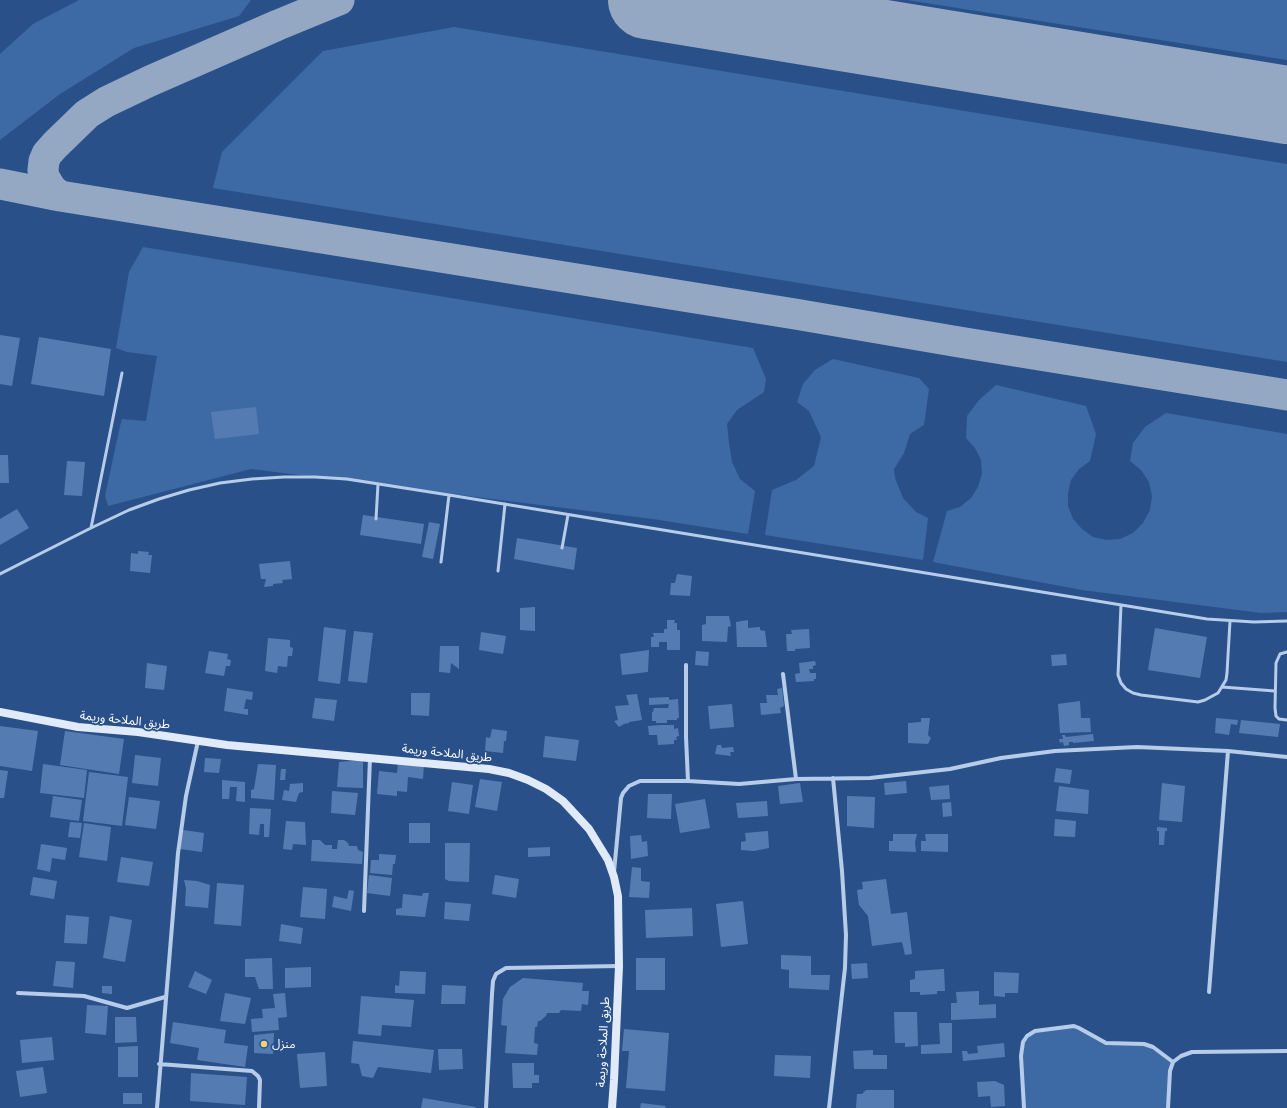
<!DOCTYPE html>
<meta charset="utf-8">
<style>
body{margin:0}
canvas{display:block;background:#295089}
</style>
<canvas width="1287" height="1108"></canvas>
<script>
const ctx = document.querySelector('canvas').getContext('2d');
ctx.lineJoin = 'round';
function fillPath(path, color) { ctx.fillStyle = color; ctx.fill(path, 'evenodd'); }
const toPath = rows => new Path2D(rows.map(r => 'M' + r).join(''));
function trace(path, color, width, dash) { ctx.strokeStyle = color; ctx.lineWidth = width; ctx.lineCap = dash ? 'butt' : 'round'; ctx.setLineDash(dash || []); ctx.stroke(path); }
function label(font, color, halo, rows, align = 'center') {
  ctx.font = font + ' "Golos Text","Noto Sans Arabic",sans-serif'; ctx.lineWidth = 3.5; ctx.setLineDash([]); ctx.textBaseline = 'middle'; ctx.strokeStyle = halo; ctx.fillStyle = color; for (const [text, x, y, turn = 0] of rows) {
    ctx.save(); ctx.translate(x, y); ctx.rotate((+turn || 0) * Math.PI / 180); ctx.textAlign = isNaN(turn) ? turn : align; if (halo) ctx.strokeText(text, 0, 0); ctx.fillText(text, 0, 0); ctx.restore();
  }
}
fillPath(toPath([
 [79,0,251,0,239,16,134,48,60,94,0,140,0,54,33,24],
 [907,0,1287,0,1287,60],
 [454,27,1287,164,1287,362,213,188,222,152,323,51],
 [143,247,753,348,766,379,764,392,737,410,727,424,729,443,732,462,740,479,755,491,748,534,653,519,251,469,108,506,105,496,120,426,122,419,146,421,157,356,127,352,116,348,129,272],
 [833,359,919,378,929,389,924,425,910,434,904,453,894,469,895,478,903,498,916,512,928,518,923,560,765,535,772,490,796,480,814,466,821,437,809,411,797,402,803,384,815,370],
 [996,385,1086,406,1096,434,1090,461,1079,469,1071,480,1068,493,1068,506,1073,519,1082,529,1093,537,1106,540,1120,539,1133,533,1143,523,1150,510,1152,496,1149,482,1141,470,1130,461,1133,443,1145,427,1166,413,1287,434,1287,612,1261,613,1082,590,933,562,947,511,960,507,971,498,978,487,982,474,981,460,975,448,966,438,967,416,979,400],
 [1074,1026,1101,1041,1144,1044,1173,1062,1170,1071,1168,1108,1024,1108,1021,1056,1023,1042,1035,1031]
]), '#3d6aa5');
trace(toPath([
 [0,184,60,196,795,314,959,342,1287,395],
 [60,196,52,190,44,177,43,170,44,161,47,154,55,145,87,114,106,102,150,81,278,25,339,0]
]), '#94a8c4', 31);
trace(toPath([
 [647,0,1287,105]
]), '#94a8c4', 78);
fillPath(toPath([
 [0,335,20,338,12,386,0,384],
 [39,337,111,349,104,396,31,384],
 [256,407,259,434,215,439,211,412],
 [0,455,8,455,9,483,0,483],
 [67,461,85,462,82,496,64,495],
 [17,509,29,528,0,545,0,519],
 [363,515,424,524,421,544,360,535],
 [429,522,440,524,433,559,422,557],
 [517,538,577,548,574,570,514,559],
 [138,551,149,552,148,555,152,555,150,573,130,571,131,553,138,554],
 [290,561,292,579,282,580,283,583,273,584,273,586,264,587,266,579,261,579,259,564],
 [677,574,692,576,690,596,670,595,671,583,675,583],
 [535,607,535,631,520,630,520,608],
 [706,616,729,616,731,626,728,627,727,642,702,641,702,625,706,624],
 [667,620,675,620,674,623,677,623,677,630,680,630,680,650,667,650,667,642,659,642,659,647,651,647,651,637,654,637,653,633,664,633,664,629,667,629],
 [748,620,748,628,760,627,760,630,765,631,767,647,737,647,736,622],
 [324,627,346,630,340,684,318,681],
 [1155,628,1207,637,1200,678,1148,670],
 [809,629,810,648,795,649,795,651,787,651,786,634,792,634,791,630],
 [354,631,373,633,367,683,348,681],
 [481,632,506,636,503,654,479,650],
 [268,638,290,640,290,647,293,648,292,656,288,656,287,667,278,666,277,673,265,671],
 [440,646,459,646,459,669,451,663,450,673,439,672],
 [649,650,648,672,622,675,620,654],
 [209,651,228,654,227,659,231,660,230,666,226,666,224,676,205,673],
 [696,651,709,652,708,666,695,665],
 [1066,654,1067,665,1052,666,1051,655],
 [815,661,816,665,813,666,813,669,809,669,810,673,816,673,816,679,814,679,814,681,796,682,795,674,800,673,799,663],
 [147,663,167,666,164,690,145,688],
 [227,688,253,692,252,700,246,699,244,709,248,709,248,715,224,711],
 [782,688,784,706,780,708,781,713,761,715,760,703,767,703,766,695,778,695,777,689],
 [411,693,430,693,429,716,411,715],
 [637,694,642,720,629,722,629,723,624,724,619,727,614,721,618,720,615,706,629,705,626,695],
 [669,697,669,700,678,699,679,718,677,718,677,720,667,720,667,723,656,723,656,721,652,721,652,712,653,712,654,708,668,708,669,704,649,705,649,698],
 [315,698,337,700,334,721,312,718],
 [1080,701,1081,718,1090,718,1091,732,1060,733,1058,704],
 [732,704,734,727,710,729,708,706],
 [921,718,930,718,928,735,931,738,928,744,908,743,908,723,921,722],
 [1216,718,1238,720,1237,725,1231,724,1229,735,1215,733],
 [1241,720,1280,724,1278,737,1239,733],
 [661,725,674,725,674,729,678,728,679,736,676,737,677,740,674,740,674,744,658,745,657,735,649,735,648,726],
 [0,726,38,731,32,771,0,766],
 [492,729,507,731,506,741,504,741,503,753,485,751,486,737,490,738],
 [65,731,124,739,119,774,60,765],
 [1093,734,1094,741,1073,743,1073,742,1069,742,1069,745,1064,746,1063,742,1060,743,1059,739,1063,739,1062,735,1065,735,1066,737],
 [545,736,579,740,576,761,543,757],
 [717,745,721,745,722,748,733,747,734,752,730,752,731,756,715,754],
 [135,755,161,758,158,786,132,783],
 [205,758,221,759,219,773,204,772],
 [363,760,363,788,337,787,339,762],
 [398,763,424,764,423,779,408,777,407,792,397,791,397,796,377,794,379,771,397,773],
 [43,764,87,770,84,798,40,793],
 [258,764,276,765,274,800,251,798,251,790,254,789],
 [1056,768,1072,770,1070,784,1054,782],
 [281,769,286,769,285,780,280,780],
 [0,770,8,771,4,798,0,798],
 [89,772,128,777,122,826,83,821],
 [480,779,502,782,497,811,475,807],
 [222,780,245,782,245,802,236,801,237,787,230,787,229,799,222,799],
 [906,781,907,793,885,795,884,783],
 [452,782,473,785,469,814,448,811],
 [303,783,303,792,299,793,296,802,282,800,284,790,289,791,290,784],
 [800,783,803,802,780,804,778,786],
 [1162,783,1185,786,1182,822,1159,820],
 [949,785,950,799,931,800,929,787],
 [1059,786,1089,790,1088,814,1056,811],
 [332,791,358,793,355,815,331,813],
 [648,794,672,794,671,819,647,818],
 [53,796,82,800,79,821,50,817],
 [847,796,875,797,874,828,847,826],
 [129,797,160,801,156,829,125,825],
 [705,799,710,828,680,833,675,804],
 [767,801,768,816,738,818,736,803],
 [951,802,952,816,943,817,942,803],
 [250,808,271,809,269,837,264,837,264,824,260,824,259,835,249,834],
 [1055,819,1076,821,1075,837,1054,836],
 [286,821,305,822,306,845,293,844,292,850,283,849],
 [70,822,82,823,80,838,68,837],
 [84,823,111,827,107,861,79,857],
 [409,823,430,823,430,843,409,843],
 [1157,827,1167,828,1167,831,1165,831,1164,845,1159,845,1159,831,1157,831],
 [183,830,204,833,202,852,180,849],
 [768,831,769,848,754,851,741,850,741,842,746,841,745,833],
 [893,834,917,834,915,842,916,852,889,851,889,841,893,841],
 [925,834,948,834,948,852,921,851,921,841,926,841],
 [641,835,642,842,647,841,648,856,631,859,630,836],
 [312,840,320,840,325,845,332,845,332,849,337,849,338,840,344,840,348,843,349,846,357,846,358,850,363,852,362,864,311,861],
 [445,843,470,843,469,882,449,881,445,879],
 [41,844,67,848,65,860,52,858,50,872,37,869],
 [550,847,550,856,528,857,528,848],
 [379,854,396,855,395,864,393,864,392,875,370,873,371,860,379,860],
 [121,857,153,862,149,886,117,882],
 [632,867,641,868,641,881,650,882,649,898,629,897],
 [369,875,392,878,390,896,367,893],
 [495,875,519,879,516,898,492,894],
 [33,877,57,881,54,899,30,895],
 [886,879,891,914,907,912,912,954,905,955,902,942,872,946,868,916,859,905,857,890,863,889,862,882],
 [184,880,197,881,210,885,208,908,185,906,186,888],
 [217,883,244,885,241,926,214,924],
 [303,887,327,889,325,919,300,917],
 [349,890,354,891,351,911,332,907,334,896,347,899],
 [423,893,429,893,425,917,396,915,396,909,402,908,403,894,422,896],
 [743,901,748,944,721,947,716,904],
 [445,902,471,904,469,921,444,919],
 [692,908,693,936,646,938,645,910],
 [66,915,89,917,87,944,64,943],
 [110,916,132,920,125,962,103,958],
 [281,924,303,928,301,944,279,941],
 [781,955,811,956,811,975,830,975,829,990,789,988,789,970,781,969],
 [272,958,273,989,259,989,255,977,245,977,245,959],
 [636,958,665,958,665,990,636,990],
 [56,961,75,962,73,988,53,986],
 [867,963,868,978,852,979,851,964],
 [311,967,311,987,285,988,285,968],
 [944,969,945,991,937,991,937,994,920,995,920,992,910,992,910,980,915,979,915,971],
 [195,971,212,980,206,994,188,987],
 [400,971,426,972,425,994,395,993,395,985,399,986],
 [994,972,1019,973,1018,993,1005,993,1005,997,994,996],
 [523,978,583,983,582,991,589,991,588,1005,582,1004,581,1011,561,1010,559,1013,547,1013,546,1016,540,1021,538,1021,537,1027,535,1027,534,1043,538,1044,537,1055,505,1053,507,1026,501,1025,503,999,510,987],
 [442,985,466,986,465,1004,441,1004],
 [102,986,112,986,112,994,102,993],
 [979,991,979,1005,996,1004,996,1018,951,1020,951,1003,957,1003,956,992],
 [225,993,251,998,245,1024,220,1021],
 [285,993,287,1017,278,1018,279,1030,252,1032,251,1019,263,1018,262,1009,275,1008,273,994],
 [361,996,414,1000,411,1027,382,1025,381,1036,358,1034],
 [87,1005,108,1006,106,1035,85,1033],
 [894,1012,917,1012,918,1046,905,1047,905,1043,895,1043],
 [115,1017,136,1017,137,1042,115,1043],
 [173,1022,226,1030,224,1043,248,1046,245,1067,197,1060,199,1048,170,1043],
 [939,1023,952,1023,952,1053,921,1054,921,1045,940,1044],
 [624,1029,669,1033,665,1091,626,1088,629,1051,622,1051],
 [274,1033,273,1054,254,1053,254,1035],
 [52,1037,54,1060,22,1063,20,1040],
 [353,1041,434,1050,431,1073,378,1067,373,1078,362,1076,359,1064,351,1063],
 [1004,1043,1005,1057,963,1061,962,1051,967,1051,968,1054,978,1053,977,1046],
 [138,1046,138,1077,118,1077,118,1047],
 [438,1049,462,1049,463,1069,439,1070],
 [873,1050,873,1055,887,1055,887,1069,854,1069,853,1051],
 [325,1052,327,1086,300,1088,297,1054],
 [775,1055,811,1056,810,1078,774,1076],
 [512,1063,534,1063,534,1075,539,1075,539,1083,532,1083,532,1088,513,1088],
 [43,1067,47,1093,20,1097,16,1071],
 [191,1073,247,1077,245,1105,190,1101],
 [995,1081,1004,1085,1005,1106,991,1107,990,1096,978,1097,977,1082],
 [866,1090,894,1090,894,1108,856,1108,857,1094,862,1094],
 [123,1093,142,1093,142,1104,123,1104],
 [423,1098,476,1107,475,1108,421,1108],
 [641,1103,666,1106,665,1108,640,1108]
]), '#557cb2');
trace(toPath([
 [376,519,378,484],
 [91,528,122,373],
 [562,548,568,515],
 [441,562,449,495],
 [498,571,505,504],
 [0,574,91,528,129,510,159,499,189,490,220,483,252,479,284,477,315,477,347,479,449,495,1207,619,1254,622,1287,621],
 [1121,605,1118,675,1121,683,1126,689,1133,693,1141,695,1198,702,1205,700,1218,693,1226,680,1227,673,1230,621],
 [1287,652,1280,654,1276,663,1275,708,1276,716,1279,719,1287,720],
 [1222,687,1275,691]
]), '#b6cce9', 3);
trace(toPath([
 [686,665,686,737,688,781],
 [783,674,796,779],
 [614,872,621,798,623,793,629,786,640,781,688,781,739,784,796,779,870,778,950,769,1001,758,1055,751,1137,747,1228,751,1287,757],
 [364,911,370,758],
 [1209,992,1228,751],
 [18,993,84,996,127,1008,165,997],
 [159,1064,252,1071,258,1076,260,1080,259,1108],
 [157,1108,178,853,186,796,198,741],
 [486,1108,492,994,493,981,496,974,506,968,619,966],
 [829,1108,845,968,846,935,842,871,833,778],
 [1024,1108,1021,1056,1023,1042,1027,1036,1035,1031,1074,1026,1079,1028,1106,1043,1144,1044,1153,1047,1173,1062],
 [1168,1108,1170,1071,1173,1062,1181,1056,1192,1052,1287,1051]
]), '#b6cce9', 4);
trace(toPath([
 [0,712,78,727,138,732,227,745,489,769,509,773,528,780,546,789,563,801,589,829,608,860,614,877,618,896,619,966,614,1080,612,1108]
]), '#e0eaf8', 8);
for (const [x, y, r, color] of [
 [264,1044,4,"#f0d27d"]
]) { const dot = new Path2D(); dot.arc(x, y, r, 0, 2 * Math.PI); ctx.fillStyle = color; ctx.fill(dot); trace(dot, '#295089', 1.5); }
label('12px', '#fff', '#295089', [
 ["طريق الملاحة وريمة",125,720,6],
 ["طريق الملاحة وريمة",447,753,6],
 ["طريق الملاحة وريمة",603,1042,-87]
]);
label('12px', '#fff', '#295089', [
 ["منزل",272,1044]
], 'left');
</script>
